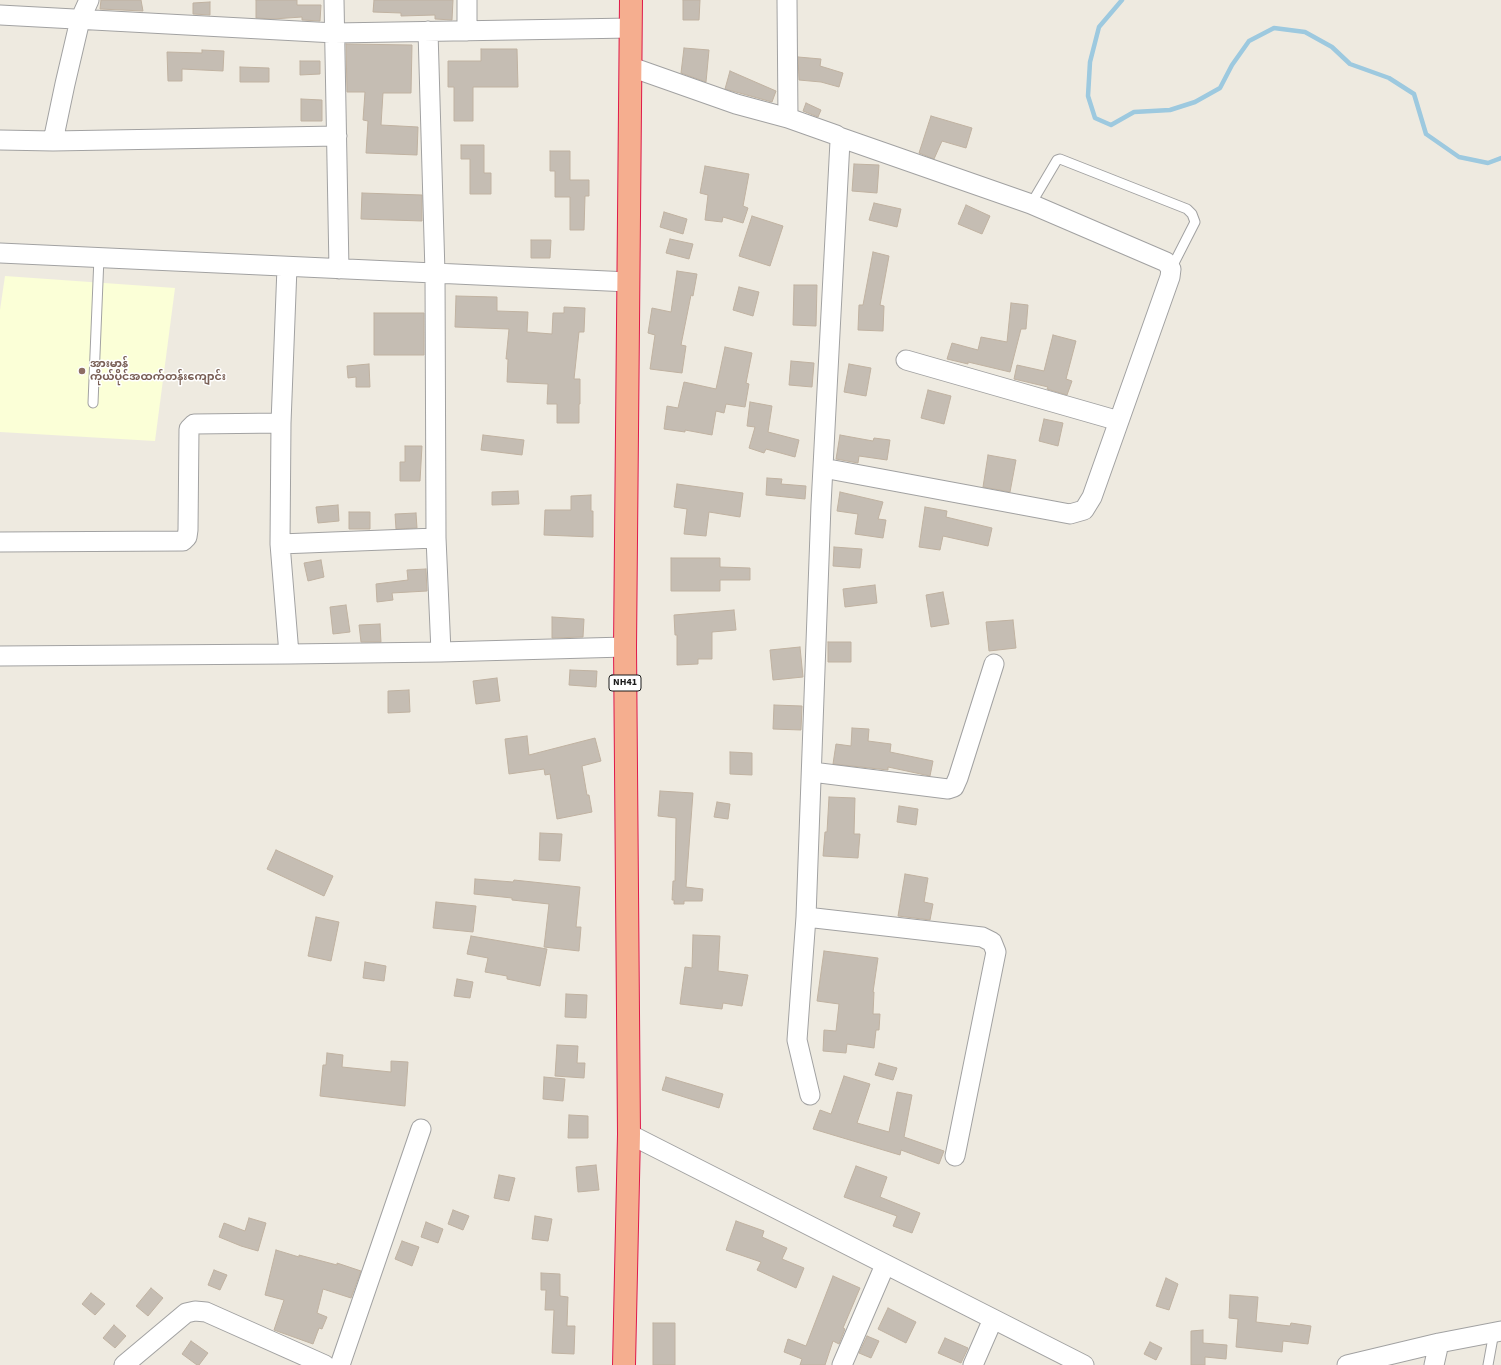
<!DOCTYPE html>
<meta charset="utf-8">
<style>
body{margin:0}
canvas{display:block;background:#eeeae0}
</style>
<canvas width="1501" height="1365"></canvas>
<script>
const ctx = document.querySelector('canvas').getContext('2d');
ctx.lineJoin = 'round';
function fillPath(path, color) { ctx.fillStyle = color; ctx.fill(path, 'evenodd'); }
const toPath = rows => new Path2D(rows.map(r => 'M' + r).join(''));
function trace(path, color, width, dash) { ctx.strokeStyle = color; ctx.lineWidth = width; ctx.lineCap = dash ? 'butt' : 'round'; ctx.setLineDash(dash || []); ctx.stroke(path); }
function label(font, color, halo, rows, align = 'center') {
  ctx.font = font + ' "Source Sans 3","Noto Sans Myanmar",sans-serif'; ctx.lineWidth = 3; ctx.setLineDash([]); ctx.textBaseline = 'middle'; ctx.strokeStyle = halo; ctx.fillStyle = color; for (const [text, x, y, turn = 0] of rows) {
    ctx.save(); ctx.translate(x, y); ctx.rotate((+turn || 0) * Math.PI / 180); ctx.textAlign = isNaN(turn) ? turn : align; if (halo) ctx.strokeText(text, 0, 0); ctx.fillText(text, 0, 0); ctx.restore();
  }
}
fillPath(toPath([
 [5,276,175,288,155,441,0,432,0,310]
]), '#fbffd7');
trace(toPath([
 [1122,0,1099,27,1090,62,1088,96,1095,118,1111,125,1134,112,1170,110,1195,102,1220,88,1232,65,1249,41,1274,28,1305,32,1332,47,1350,64,1389,78,1414,94,1426,134,1459,157,1488,163,1501,158]
]), '#9dc9df', 4.5);
const building = toPath([
 [101,0,141,0,143,11,100,9,101,0],
 [256,0,297,0,297,5,321,5,320,21,302,20,302,17,273,19,256,18,256,0],
 [374,0,453,0,452,20,435,19,435,15,401,16,401,13,373,12,374,0],
 [683,0,700,0,699,20,683,20,683,0],
 [210,2,210,15,193,14,193,3,210,2],
 [346,44,412,45,411,93,383,93,381,125,418,127,417,155,366,153,368,121,363,120,365,92,347,92,346,44],
 [684,48,709,50,706,82,681,73,684,48],
 [481,49,517,49,518,87,473,87,473,121,454,121,454,87,448,87,448,61,481,61,481,49],
 [202,50,224,51,223,71,182,69,182,81,168,81,167,52,202,53,202,50],
 [798,57,821,59,820,66,843,73,839,87,821,82,799,80,798,57],
 [300,61,320,61,320,74,300,75,300,61],
 [240,67,269,68,269,82,240,82,240,67],
 [730,71,776,91,772,102,725,89,730,71],
 [301,99,322,100,322,121,301,121,301,99],
 [806,103,821,110,818,117,803,111,806,103],
 [931,116,972,128,966,148,942,141,934,159,919,153,931,116],
 [461,145,484,145,484,173,491,173,491,194,470,194,470,159,461,159,461,145],
 [550,151,570,151,570,180,589,180,589,196,585,196,584,230,570,230,570,197,555,197,555,171,550,171,550,151],
 [854,164,879,165,877,193,852,191,854,164],
 [705,166,749,174,743,206,748,208,743,223,723,217,722,222,705,220,708,195,700,193,705,166],
 [362,193,422,195,422,221,361,219,362,193],
 [874,203,901,209,897,227,869,220,874,203],
 [966,205,990,216,982,234,958,224,966,205],
 [664,212,687,219,683,234,660,227,664,212],
 [752,216,783,226,770,266,739,256,752,216],
 [670,239,693,244,689,259,666,253,670,239],
 [531,240,551,240,550,258,531,258,531,240],
 [873,252,889,256,880,305,884,306,883,331,858,330,859,305,863,305,873,252],
 [677,271,697,274,693,296,691,295,681,345,686,346,682,373,650,369,655,335,648,333,652,308,671,312,677,271],
 [794,285,817,285,816,326,793,325,794,285],
 [739,287,759,292,753,316,733,310,739,287],
 [456,296,497,297,497,311,528,312,527,332,552,334,553,313,564,313,564,307,585,308,584,332,579,332,574,379,580,379,580,404,579,404,579,423,557,423,557,404,547,404,548,384,507,382,508,359,506,359,509,329,455,327,456,296],
 [1011,303,1028,305,1026,329,1021,329,1010,372,968,362,968,364,947,359,952,343,978,350,981,337,1007,342,1011,303],
 [374,313,424,313,424,355,374,355,374,313],
 [1053,335,1076,341,1066,379,1072,381,1067,395,1047,389,1048,387,1014,379,1017,365,1044,371,1053,335],
 [725,347,752,353,746,383,749,384,745,407,726,404,724,413,716,411,712,435,685,430,685,432,664,429,667,406,678,408,684,382,716,389,725,347],
 [791,361,814,363,812,387,789,385,791,361],
 [369,364,370,387,356,387,356,377,348,378,347,366,369,364],
 [849,364,871,368,866,396,844,392,849,364],
 [928,390,951,396,944,424,921,418,928,390],
 [750,402,772,406,768,432,799,440,795,457,766,449,764,453,749,448,755,427,747,426,750,402],
 [1044,419,1063,423,1058,446,1039,441,1044,419],
 [483,435,524,440,522,455,481,450,483,435],
 [840,435,873,441,874,438,890,440,887,460,859,456,858,463,836,459,840,435],
 [405,446,422,446,420,481,400,481,400,462,405,462,405,446],
 [988,455,1016,460,1010,492,983,487,988,455],
 [767,478,782,479,781,484,806,486,805,499,766,495,767,478],
 [677,484,743,493,740,517,709,512,706,536,684,534,687,509,674,507,677,484],
 [518,491,519,504,492,505,492,492,518,491],
 [840,492,883,502,878,519,886,520,883,538,855,534,858,514,837,511,840,492],
 [591,495,591,511,593,511,593,537,544,535,545,510,571,510,571,496,591,495],
 [338,505,339,521,318,523,316,507,338,505],
 [925,507,947,511,946,517,992,528,988,546,943,536,940,550,919,547,925,507],
 [349,512,370,512,370,529,349,529,349,512],
 [416,513,417,528,396,529,395,514,416,513],
 [834,547,862,549,860,568,833,566,834,547],
 [671,558,720,558,720,567,750,568,750,580,720,580,720,591,671,591,671,558],
 [321,560,324,577,308,581,304,563,321,560],
 [426,569,427,591,392,593,393,600,377,602,376,584,408,580,407,570,426,569],
 [875,585,877,603,845,607,843,589,875,585],
 [943,592,949,624,931,627,926,595,943,592],
 [346,605,350,632,333,634,330,607,346,605],
 [734,610,736,630,712,632,712,659,698,659,698,664,677,665,677,635,675,635,674,615,734,610],
 [552,617,584,619,583,637,552,638,552,617],
 [1013,620,1016,648,989,651,986,622,1013,620],
 [380,624,381,642,361,642,359,625,380,624],
 [828,642,851,642,851,662,828,662,828,642],
 [800,647,803,677,773,680,770,650,800,647],
 [570,670,597,671,596,687,569,685,570,670],
 [497,678,500,701,476,704,473,681,497,678],
 [409,690,410,712,388,713,388,691,409,690],
 [774,705,802,706,801,730,773,729,774,705],
 [852,728,869,729,868,741,891,744,890,752,933,761,930,776,888,767,888,770,833,764,836,744,851,746,852,728],
 [527,736,529,755,595,738,601,761,582,766,587,795,589,795,592,812,557,819,550,774,545,775,544,769,509,774,505,739,527,736],
 [730,752,752,753,752,775,730,774,730,752],
 [660,791,693,793,686,887,703,889,702,901,684,901,684,904,674,904,674,900,672,900,673,881,675,881,676,818,658,816,660,791],
 [829,797,855,798,854,834,860,834,858,858,823,856,825,832,827,832,829,797],
 [717,802,730,804,728,819,714,817,717,802],
 [899,806,918,809,916,825,897,822,899,806],
 [540,833,562,834,560,861,539,860,540,833],
 [276,850,333,876,324,896,267,869,276,850],
 [905,874,928,878,924,902,933,904,930,920,898,916,905,874],
 [475,879,513,882,514,880,580,887,576,927,581,927,579,951,544,947,549,904,512,900,512,898,474,894,475,879],
 [436,902,476,906,473,932,433,928,436,902],
 [316,917,339,922,331,961,308,956,316,917],
 [693,935,720,936,718,971,748,975,742,1006,723,1003,722,1009,680,1004,685,967,692,968,693,935],
 [471,936,547,949,540,986,507,979,507,976,485,972,488,958,467,954,471,936],
 [824,951,878,958,873,992,874,992,873,1014,880,1014,879,1030,876,1030,874,1048,847,1044,846,1053,823,1051,824,1030,836,1031,839,1004,817,1001,824,951],
 [365,962,386,966,384,981,363,978,365,962],
 [457,979,473,982,470,998,454,996,457,979],
 [566,994,587,995,586,1018,565,1017,566,994],
 [557,1045,578,1046,577,1063,585,1063,584,1078,555,1076,557,1045],
 [327,1053,343,1055,342,1067,391,1072,391,1061,408,1062,405,1106,320,1096,323,1065,326,1065,327,1053],
 [879,1063,897,1068,893,1080,875,1075,879,1063],
 [844,1076,870,1084,857,1123,889,1132,897,1092,912,1095,904,1137,944,1151,939,1164,901,1150,900,1155,813,1129,820,1110,831,1114,844,1076],
 [544,1077,565,1079,563,1101,543,1099,544,1077],
 [666,1077,723,1094,719,1108,662,1090,666,1077],
 [569,1115,588,1116,588,1138,568,1138,569,1115],
 [596,1165,599,1190,578,1192,576,1167,596,1165],
 [856,1166,887,1177,880,1197,920,1213,912,1233,893,1226,897,1216,844,1197,856,1166],
 [499,1175,515,1178,509,1201,494,1198,499,1175],
 [453,1210,469,1216,463,1230,448,1224,453,1210],
 [535,1216,552,1219,548,1241,532,1239,535,1216],
 [249,1218,266,1223,258,1251,241,1246,219,1237,224,1223,245,1231,249,1218],
 [736,1221,764,1231,762,1237,787,1248,782,1259,804,1268,796,1288,757,1270,761,1262,726,1250,736,1221],
 [426,1222,443,1229,438,1243,421,1237,426,1222],
 [402,1241,419,1247,412,1266,395,1259,402,1241],
 [276,1250,299,1257,299,1255,337,1265,337,1263,361,1271,351,1298,323,1289,317,1313,327,1317,322,1329,319,1328,313,1344,274,1330,284,1300,265,1295,276,1250],
 [214,1270,227,1275,220,1290,208,1285,214,1270],
 [541,1273,560,1274,560,1296,568,1297,567,1326,575,1326,574,1354,552,1353,554,1310,545,1310,546,1290,541,1290,541,1273],
 [833,1276,860,1288,843,1328,845,1329,839,1344,833,1341,825,1365,800,1365,802,1359,784,1352,788,1339,806,1346,833,1276],
 [1166,1278,1178,1284,1169,1310,1156,1306,1166,1278],
 [151,1288,163,1298,148,1316,136,1306,151,1288],
 [91,1293,105,1304,95,1315,82,1304,91,1293],
 [1230,1295,1258,1297,1256,1322,1290,1326,1291,1323,1311,1326,1308,1344,1283,1341,1282,1352,1236,1347,1238,1319,1229,1318,1230,1295],
 [888,1308,916,1322,906,1343,878,1329,888,1308],
 [653,1323,675,1323,675,1365,653,1365,653,1323],
 [114,1325,126,1336,115,1348,103,1338,114,1325],
 [1203,1330,1203,1343,1227,1345,1226,1359,1205,1357,1205,1365,1191,1365,1191,1331,1203,1330],
 [867,1336,879,1341,871,1358,859,1353,867,1336],
 [945,1338,968,1348,961,1363,938,1353,945,1338],
 [191,1341,208,1353,199,1365,197,1365,182,1354,191,1341],
 [1150,1342,1162,1348,1156,1360,1144,1354,1150,1342]
]);
fillPath(building, '#c5bdb3');
trace(building, '#c0b2a1', 1);
const service = toPath([
 [1031,204,1057,160,1060,159,1187,209,1192,214,1195,222,1171,269],
 [93,403,99,257],
 [1488,1365,1494,1332]
]);
const minor = toPath([
 [334,0,339,269],
 [467,0,467,31],
 [787,0,788,118],
 [0,15,335,33,631,28],
 [428,31,435,273,436,538,441,652],
 [631,67,736,104,788,118,836,135,839,137,840,141,821,505,806,917,797,1040,810,1095],
 [0,140,53,141,337,136],
 [53,141,65,84,80,20,89,0],
 [0,253,629,282],
 [287,267,281,423,280,544,289,654],
 [906,360,1119,421],
 [823,468,1070,514,1084,510,1092,497,1170,277,1171,269,1166,262,1031,204,839,137],
 [0,542,183,541,187,537,188,530,189,429,194,424,281,423],
 [280,544,436,538],
 [0,656,289,654,441,652,625,647],
 [812,772,948,789,954,787,958,778,994,664],
 [806,917,982,937,992,942,996,952,955,1156],
 [629,1134,1084,1365],
 [124,1365,186,1313,195,1311,206,1312,325,1365],
 [340,1365,421,1129],
 [842,1365,885,1265],
 [973,1365,993,1319],
 [1347,1365,1439,1343,1501,1331],
 [1434,1365,1439,1343]
]);
const trunk = toPath([
 [624,1365,629,1134,625,647,631,0]
]);
trace(service, '#a2a2a2', 11);
trace(minor, '#a2a2a2', 21);
trace(trunk, '#df194a', 24);
trace(service, '#fff', 9);
trace(minor, '#fff', 19);
trace(trunk, '#f5ae8f', 22);
for (const [x, y, r, color] of [
 [82,371,4,"#8d6e63"]
]) { const dot = new Path2D(); dot.arc(x, y, r, 0, 2 * Math.PI); ctx.fillStyle = color; ctx.fill(dot); trace(dot, '#fff', 1.5); }
for (const [x, y, w] of [
 [625,683,32]
]) { const box = new Path2D(); box.roundRect(x - w / 2, y - 8, w, 16, 3); ctx.fillStyle = '#fff'; ctx.fill(box); trace(box, '#1b1b1b', 1); }
label('bold 10px', '#1b1b1b', null, [
 ["NH41",625,683]
]);
label('bold 11px', '#785e54', '#fff', [
 ["အားမာန်",90,365],
 ["ကိုယ်ပိုင်အထက်တန်းကျောင်း",90,378]
], 'left');
</script>
